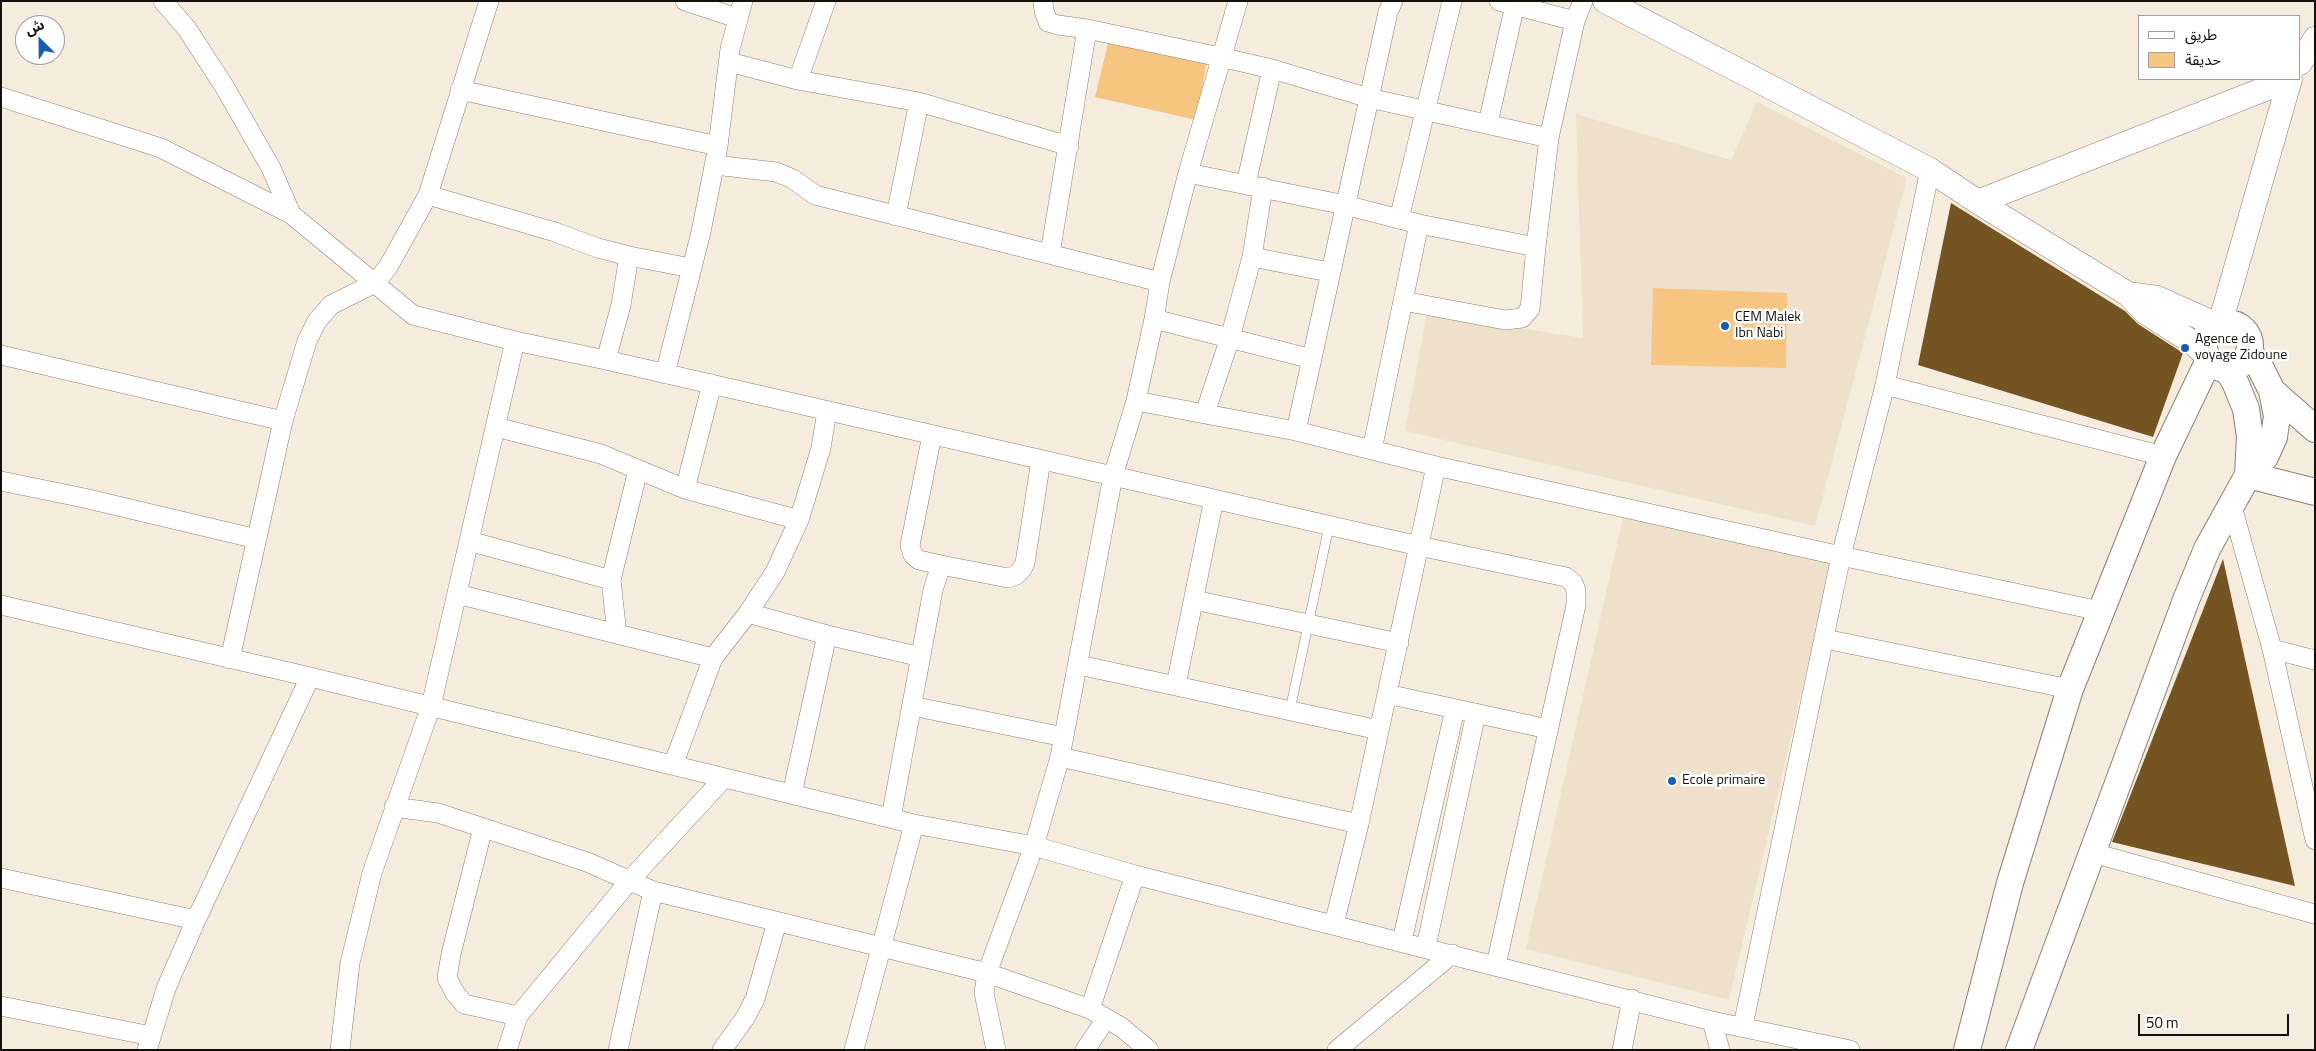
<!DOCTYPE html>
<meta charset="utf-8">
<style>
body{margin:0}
#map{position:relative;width:2316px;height:1051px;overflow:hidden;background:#f6ecde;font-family:"Titillium Web","Noto Sans Arabic",sans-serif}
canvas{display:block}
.frame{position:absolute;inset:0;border:2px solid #13100b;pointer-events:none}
.legend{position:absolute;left:2138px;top:15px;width:162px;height:65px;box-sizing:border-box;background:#fff;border:1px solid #a19f9d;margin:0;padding:6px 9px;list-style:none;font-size:15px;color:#13100b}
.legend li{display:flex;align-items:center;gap:10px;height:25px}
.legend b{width:25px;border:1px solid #a19f9d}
.north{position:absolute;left:15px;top:15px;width:50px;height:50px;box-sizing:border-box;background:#fff;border:1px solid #a19f9d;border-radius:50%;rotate:337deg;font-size:14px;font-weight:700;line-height:20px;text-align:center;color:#13100b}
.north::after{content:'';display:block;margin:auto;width:18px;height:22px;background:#175eae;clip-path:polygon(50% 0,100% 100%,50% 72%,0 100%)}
.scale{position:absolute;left:2138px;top:1014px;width:151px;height:22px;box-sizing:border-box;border:2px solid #13100b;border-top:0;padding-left:6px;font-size:15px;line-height:18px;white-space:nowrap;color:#13100b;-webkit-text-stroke:4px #fff;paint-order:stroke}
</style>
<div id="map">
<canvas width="2316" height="1051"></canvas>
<div class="frame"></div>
<ul class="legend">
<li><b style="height:6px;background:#fff"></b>طريق</li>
<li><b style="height:14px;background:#f7c582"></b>حديقة</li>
</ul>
<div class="north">ش</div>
<div class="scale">50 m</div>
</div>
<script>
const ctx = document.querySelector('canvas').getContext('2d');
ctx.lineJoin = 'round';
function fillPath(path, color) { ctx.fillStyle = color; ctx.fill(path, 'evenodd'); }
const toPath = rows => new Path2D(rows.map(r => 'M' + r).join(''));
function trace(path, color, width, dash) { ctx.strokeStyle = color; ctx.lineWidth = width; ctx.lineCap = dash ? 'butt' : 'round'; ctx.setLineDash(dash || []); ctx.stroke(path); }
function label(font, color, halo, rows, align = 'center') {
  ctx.font = font + ' "Titillium Web",sans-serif'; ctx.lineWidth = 5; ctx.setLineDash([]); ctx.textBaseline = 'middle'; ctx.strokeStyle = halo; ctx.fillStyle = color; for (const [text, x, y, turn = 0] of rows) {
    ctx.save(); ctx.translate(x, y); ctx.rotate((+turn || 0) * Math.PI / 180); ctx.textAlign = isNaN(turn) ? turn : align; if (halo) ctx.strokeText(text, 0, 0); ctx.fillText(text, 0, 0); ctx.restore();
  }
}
fillPath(toPath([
 [1757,102,1907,178,1815,526,1405,431,1427,313,1583,338,1576,114,1731,160],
 [1624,513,1833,560,1729,1000,1526,949]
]), '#efe0cc');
fillPath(toPath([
 [1109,39,1207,62,1196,120,1095,97],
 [1653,288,1787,293,1786,368,1651,365]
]), '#f7c582');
fillPath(toPath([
 [1951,203,2125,311,2138,324,2183,353,2153,437,1918,365],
 [2223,559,2295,886,2112,842]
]), '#755424');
const service = toPath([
 [1290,710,1329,526]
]);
const minor = toPath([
 [163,1,187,29,224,86,271,168,291,214],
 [685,1,737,18],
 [1043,1,1044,11,1048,22,1058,25,1087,29,1220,57,1272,69,1369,98,1549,138],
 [1499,1,1575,21],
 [729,62,798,80,919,102,1069,146],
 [798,80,826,1],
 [460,90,718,146],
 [1,97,161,148,291,214,413,315,515,341,606,360,1419,546,1566,577,1573,583,1576,590,1576,605,1496,965],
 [1488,123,1515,5],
 [715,165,776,172,793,179,815,195,1160,282],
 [1188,173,1345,205,1419,224,1536,247,1549,138,1575,21,1583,1],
 [1246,184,1272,69],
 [428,195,555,232,598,248,629,256,621,305,606,360],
 [896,216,919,102],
 [1399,219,1452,1],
 [1050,254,1087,29],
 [629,256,691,268],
 [1252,257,1329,272],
 [1403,301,1505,320,1522,318,1530,309,1536,247],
 [1154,319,1312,359],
 [1,355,283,421,230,659],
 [665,374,701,232,718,146,730,49,743,1],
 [1885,385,2163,456],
 [1136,401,1296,431,1436,466,1841,556,2100,611],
 [1205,413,1230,338,1252,257,1263,187],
 [283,421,307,341,317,321,331,305,375,283,388,267,428,195,489,1],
 [496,427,601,454,685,489,799,520],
 [1296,431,1388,12,1393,1],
 [932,435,910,545,913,555,919,560,941,565],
 [1372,450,1419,224],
 [1,481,84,498,257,539],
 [685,489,712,384],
 [2231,503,2272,649,2315,840],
 [469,541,611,580,617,634],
 [611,580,638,470],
 [457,594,713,658],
 [1194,600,1399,643],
 [1,605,310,677,914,824,1034,846,1135,875,1712,1021,1850,1050],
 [748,613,827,635,921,657],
 [1825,639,2070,689],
 [2272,649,2315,660],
 [1079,665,1379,730],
 [1176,685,1214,499],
 [1387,694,1548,729],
 [912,706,1064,737],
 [1060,757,1359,824],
 [673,765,713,658,748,613,775,572,799,520,821,448,827,411],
 [792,794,827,635],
 [394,807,438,813,587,862,653,891,618,1050],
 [891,818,933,590,941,565,1008,578,1016,575,1022,569,1025,563,1041,460],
 [483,828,451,954,447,978,455,993,464,1004,518,1016],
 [2093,853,2315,914],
 [1,878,196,920],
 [653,891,987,973,1090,1009,1121,1027,1149,1050],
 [1334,924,1359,824,1436,466],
 [1402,941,1455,709],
 [1426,947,1476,713],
 [1,1006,151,1036],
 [1090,1009,1135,875],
 [1712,1021,1720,1050],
 [1743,1026,1841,556,1885,385,1930,170],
 [147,1050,167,986,196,920,310,677],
 [340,1050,350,963,372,873,431,706,515,341],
 [507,1050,518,1016,630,880,724,778],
 [722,1050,745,1018,755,999,777,922],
 [854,1050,914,824],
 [996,1050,984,993,987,973,1034,846,1060,757,1113,476,1136,401,1154,319,1160,282,1188,173,1238,1],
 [1085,1050,1106,1019],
 [1337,1050,1452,954],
 [1622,1050,1632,999]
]);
const tertiary = toPath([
 [1605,1,1930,170,1978,202,2128,294,2145,312,2192,342,2205,354],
 [2300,63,2315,39],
 [1978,202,2290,79],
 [2128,294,2157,298,2217,325],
 [2220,324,2290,79]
]);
const secondary = toPath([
 '2204 346a23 23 0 1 1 46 0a23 23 0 1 1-46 0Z',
 [2227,369,2235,382,2246,409,2250,437,2248,475],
 [2272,391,2315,429],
 [2248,475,2315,492],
 [1967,1050,2010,883,2070,689,2163,456,2209,360],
 [2019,1050,2186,600,2207,549,2248,475,2265,457,2274,437,2277,416,2272,391,2259,365,2250,353]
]);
trace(service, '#898073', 10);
trace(minor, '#898073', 20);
trace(tertiary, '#898073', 25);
trace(secondary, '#898073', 28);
trace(service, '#fff', 9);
trace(minor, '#fff', 19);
trace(tertiary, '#fff', 24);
trace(secondary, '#fff', 26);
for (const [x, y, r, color] of [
 [1725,326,5,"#175eae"],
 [2185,348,5,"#175eae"],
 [1672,781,5,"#175eae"]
]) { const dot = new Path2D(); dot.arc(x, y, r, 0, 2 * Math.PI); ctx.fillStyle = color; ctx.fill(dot); trace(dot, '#fff', 2); }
label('14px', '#13100b', '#fff', [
 ["CEM Malek",1735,318],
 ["Ibn Nabi",1735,334],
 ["Agence de",2195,340],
 ["voyage Zidoune",2195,356],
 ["Ecole primaire",1682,781]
], 'left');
</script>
